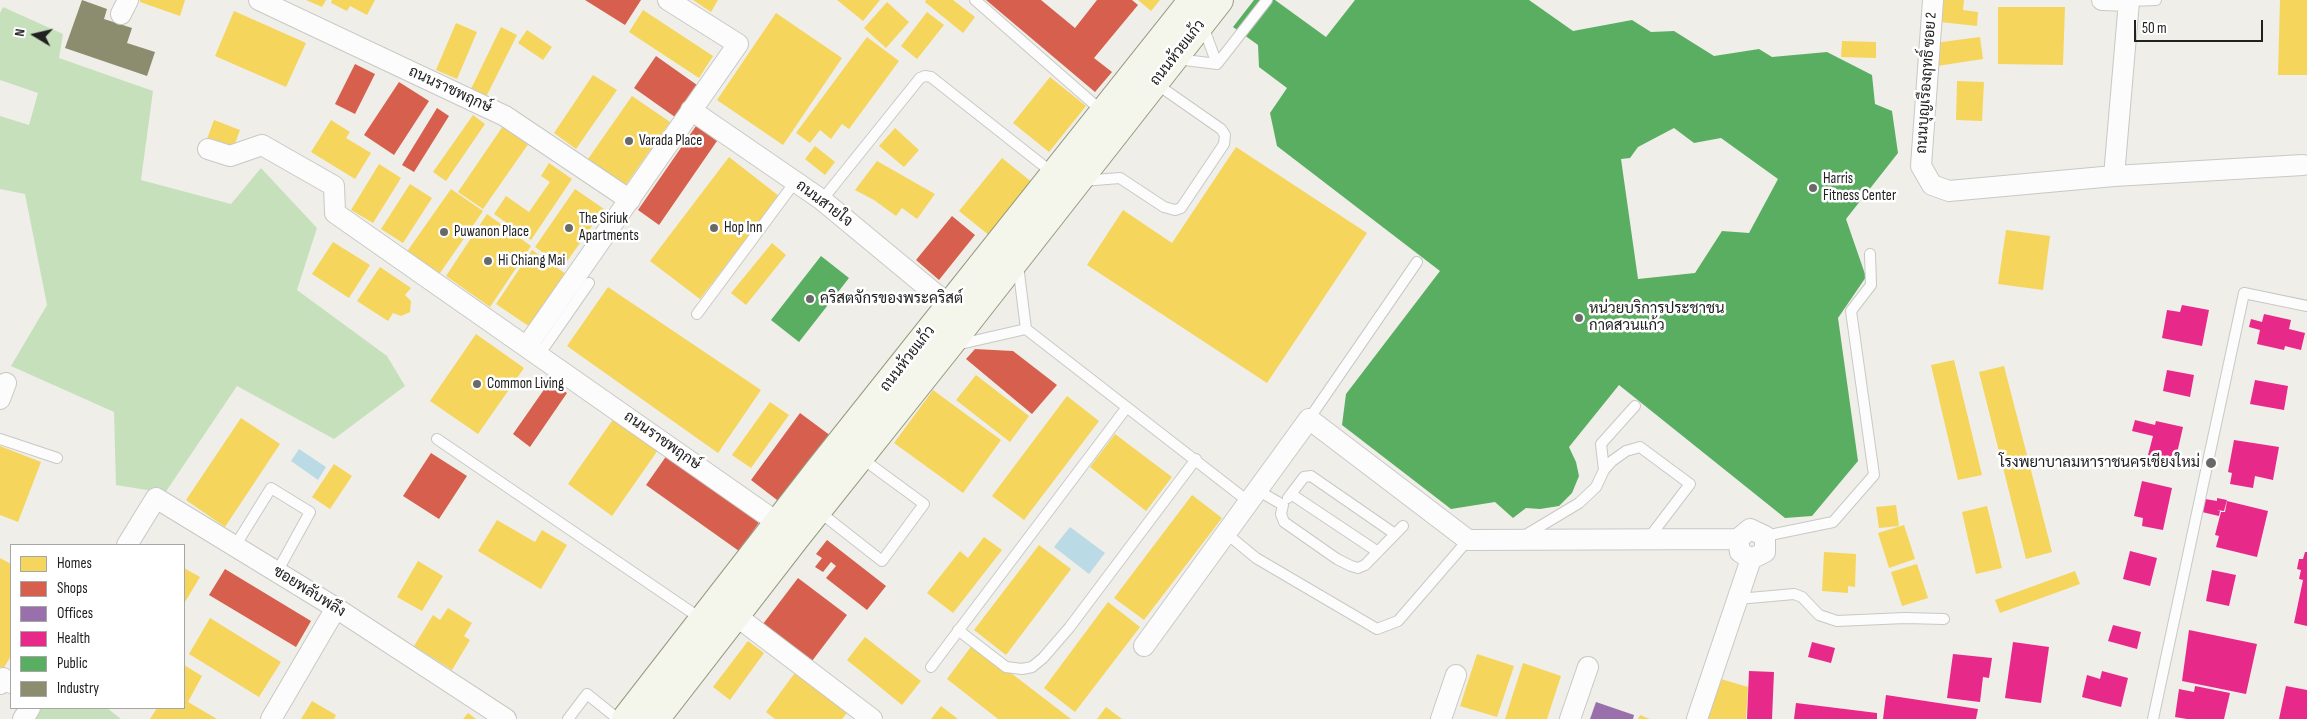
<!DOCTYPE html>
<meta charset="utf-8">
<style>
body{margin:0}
#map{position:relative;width:2307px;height:719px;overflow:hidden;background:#efeee9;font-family:"Sofia Sans Condensed",sans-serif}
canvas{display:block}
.legend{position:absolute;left:10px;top:544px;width:175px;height:165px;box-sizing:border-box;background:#fff;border:1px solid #a6a6a6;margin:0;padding:6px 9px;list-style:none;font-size:15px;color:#212121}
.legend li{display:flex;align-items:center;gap:10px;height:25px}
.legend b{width:25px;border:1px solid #a6a6a6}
.north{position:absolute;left:10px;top:10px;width:50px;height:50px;-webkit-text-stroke:4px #fff;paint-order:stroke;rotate:279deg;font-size:14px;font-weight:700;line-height:20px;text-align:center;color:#212121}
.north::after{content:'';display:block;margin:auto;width:18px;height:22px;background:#212121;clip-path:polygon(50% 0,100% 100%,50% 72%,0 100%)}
.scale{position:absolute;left:2134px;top:20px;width:129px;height:22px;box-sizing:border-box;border:2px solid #212121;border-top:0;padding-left:6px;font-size:15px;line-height:18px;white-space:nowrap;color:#212121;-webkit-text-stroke:4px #fff;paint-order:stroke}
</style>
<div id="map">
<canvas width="2307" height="719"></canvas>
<ul class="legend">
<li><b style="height:14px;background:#f6d55c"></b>Homes</li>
<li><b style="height:14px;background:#d6604d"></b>Shops</li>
<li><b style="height:14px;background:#9970ab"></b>Offices</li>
<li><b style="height:14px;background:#e7298a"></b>Health</li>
<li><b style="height:14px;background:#5aae61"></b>Public</li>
<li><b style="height:14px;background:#8c8c6e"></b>Industry</li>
</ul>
<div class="north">N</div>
<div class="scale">50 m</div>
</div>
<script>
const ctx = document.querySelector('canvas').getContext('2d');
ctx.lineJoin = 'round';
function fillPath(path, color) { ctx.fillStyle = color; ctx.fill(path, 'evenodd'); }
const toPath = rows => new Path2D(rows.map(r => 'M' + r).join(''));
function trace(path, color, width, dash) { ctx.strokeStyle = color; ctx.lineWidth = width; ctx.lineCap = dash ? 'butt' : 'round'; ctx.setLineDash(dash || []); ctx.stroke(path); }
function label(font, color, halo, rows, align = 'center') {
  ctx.font = font + ' "Sofia Sans Condensed",Sarabun,sans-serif'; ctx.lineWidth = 5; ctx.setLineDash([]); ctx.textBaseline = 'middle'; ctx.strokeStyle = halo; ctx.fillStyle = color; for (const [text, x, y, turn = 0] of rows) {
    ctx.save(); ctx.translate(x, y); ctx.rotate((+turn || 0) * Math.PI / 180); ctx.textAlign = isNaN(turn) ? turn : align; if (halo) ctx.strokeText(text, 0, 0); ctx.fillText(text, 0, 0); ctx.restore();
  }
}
fillPath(toPath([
 [3,7,63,34,59,58,153,91,141,180,231,204,261,168,317,228,297,290,387,356,405,386,334,439,237,386,165,493,116,485,114,412,11,366,47,305,25,194,0,189,0,116,29,125,38,93,0,80,0,13],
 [42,708,107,708,121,719,34,719]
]), '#c7e0bc');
fillPath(toPath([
 [299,449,326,467,318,480,291,461],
 [1070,527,1105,553,1089,574,1054,547]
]), '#badae6');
fillPath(toPath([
 [140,0,185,0,180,16,140,2],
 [306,0,326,0,322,7],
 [332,0,375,0,367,15,350,6,347,11,331,3],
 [693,0,718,0,711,12],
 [837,0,880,0,863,21],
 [926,0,953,0,975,17,963,33,925,2],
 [1138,0,1160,0,1151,11],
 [1942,0,1964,0,1963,10,1978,12,1977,26,1940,22],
 [2280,0,2307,0,2307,75,2278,75],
 [887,2,909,22,886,48,864,28],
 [1998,7,2065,7,2063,65,1998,64],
 [643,10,713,56,699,78,629,32],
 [234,11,306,43,286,87,215,56],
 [927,12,944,25,917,59,901,46],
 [776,13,842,58,783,145,717,100],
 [456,23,477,32,457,79,436,70],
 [501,27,517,35,486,97,471,89],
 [527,30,552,47,543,60,518,43],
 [867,37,899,61,849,129,842,124,831,139,820,130,810,143,796,133],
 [1980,37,1983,59,1937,66,1934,43],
 [1842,41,1876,42,1876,58,1841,57],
 [593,75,617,90,576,149,554,133],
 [1050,77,1086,106,1049,152,1013,123],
 [1957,81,1984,82,1982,121,1956,120],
 [632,96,670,122,625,186,588,159],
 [473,115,485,124,446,181,433,172],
 [214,120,240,130,233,149,207,139],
 [331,120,350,132,346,138,371,153,355,179,311,152],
 [503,126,529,143,483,209,458,192],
 [895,128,919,150,904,167,879,146],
 [815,146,835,162,825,175,805,159],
 [1236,147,1367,233,1267,383,1087,265,1123,210,1172,243],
 [729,157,779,196,700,299,650,261],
 [1002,158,1033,183,990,236,959,211],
 [877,161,935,194,917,219,902,208,896,216,874,200,855,190],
 [549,163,572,179,531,240,494,214,506,196,529,212,550,182,541,176],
 [379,164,401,178,373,223,351,210],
 [410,184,432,198,403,243,381,229],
 [451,189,483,211,438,276,406,253],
 [575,189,604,209,563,267,535,247],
 [487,214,531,246,490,307,446,276],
 [2006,230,2050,236,2043,290,1998,284],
 [333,242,370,265,349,298,312,274],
 [772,243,786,255,746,305,731,293],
 [532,250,566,274,530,327,496,304],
 [380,267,411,288,405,295,411,301,410,312,401,316,393,313,388,321,357,301],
 [608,287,761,390,718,453,567,346],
 [476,334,524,368,478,434,430,401],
 [1954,360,1982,475,1958,480,1931,365],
 [2004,366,2052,552,2026,559,1979,372],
 [976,375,1029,416,1010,442,956,400],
 [933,390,1001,440,963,493,894,443],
 [1067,396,1099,421,1024,520,992,496],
 [770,402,789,415,751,468,732,455],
 [241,418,280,444,225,527,186,500],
 [614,418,658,450,612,516,568,484],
 [1115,434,1172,477,1146,511,1090,467],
 [0,446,41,462,18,522,0,515],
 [334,464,352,476,330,509,312,497],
 [1192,495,1222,518,1144,620,1114,598],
 [1896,505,1899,526,1879,528,1876,507],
 [1987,506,2002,568,1976,574,1962,512],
 [497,520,535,542,542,530,567,545,541,589,478,551],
 [1904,525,1915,559,1889,568,1878,533],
 [984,537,1002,550,953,613,927,593,960,551,968,558],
 [1039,545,1071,569,1006,655,974,630],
 [1824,552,1856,554,1855,587,1848,586,1848,593,1822,591],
 [0,558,11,564,11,656,3,669,0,667],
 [418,561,443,576,422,611,397,597],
 [1917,564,1928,598,1902,606,1891,572],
 [184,568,200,577,185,602,184,601],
 [2075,571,2080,584,2000,613,1995,600],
 [1108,602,1140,627,1075,712,1044,688],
 [448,608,472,623,464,636,470,640,452,670,414,646,433,615,440,620],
 [210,618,281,662,259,697,189,654],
 [865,637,921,681,902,705,847,660],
 [748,641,764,653,730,700,713,687],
 [973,644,1071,719,998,719,947,679],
 [1477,654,1514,666,1497,717,1460,706],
 [1523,663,1561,676,1547,719,1505,719],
 [184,665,202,676,188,702,217,719,150,719,157,708,184,708],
 [797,670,850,709,842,719,775,719,766,712],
 [1721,679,1748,687,1746,719,1708,719],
 [312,701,336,715,334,719,301,719],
 [941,706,958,719,931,719],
 [1106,707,1122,719,1097,719],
 [468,713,476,719,463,719],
 [1640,715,1650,719,1638,719]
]), '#f6d55c');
fillPath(toPath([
 [585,0,641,0,625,25],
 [986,0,1041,0,1075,28,1097,0,1132,0,1138,5,1094,58,1112,72,1095,92],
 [656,56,697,85,675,117,634,88],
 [355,64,375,74,355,114,335,104],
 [399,82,429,101,394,155,364,135],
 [437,108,449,116,414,172,402,165],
 [696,126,717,141,659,225,638,210],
 [952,216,975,235,939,280,916,260],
 [975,349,1013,351,1057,385,1032,414,966,359],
 [550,381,567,393,530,447,513,434],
 [800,413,831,436,781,503,751,480],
 [431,453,467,476,439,519,403,496],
 [667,455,760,521,739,551,646,485],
 [827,540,886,586,867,610,826,578,836,566,831,562,823,572,815,567,822,558,816,554],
 [225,569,311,621,296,647,209,595],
 [798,578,847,615,812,661,763,624]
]), '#d6604d');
fillPath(toPath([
 [1596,702,1634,715,1633,719,1590,719]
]), '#9970ab');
fillPath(toPath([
 [2182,305,2209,310,2202,346,2162,338,2167,310,2180,312],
 [2264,314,2291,320,2289,329,2305,333,2301,350,2285,346,2284,350,2257,344,2260,330,2249,327,2251,319,2262,322],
 [2167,370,2194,375,2190,397,2163,391],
 [2255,380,2288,386,2284,410,2250,404],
 [2135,420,2155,425,2156,421,2183,427,2175,462,2148,455,2153,436,2132,431],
 [2234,440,2279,447,2273,480,2255,476,2253,488,2230,484,2232,473,2228,472],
 [2142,481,2172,488,2163,530,2142,526,2143,518,2134,516],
 [2217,498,2227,500,2224,511,2217,510,2220,511,2219,516,2202,512,2205,499,2217,501],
 [2227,501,2268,511,2257,557,2216,547,2219,536,2215,535,2221,512,2225,512],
 [2130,551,2157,558,2150,586,2123,579],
 [2305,552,2307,552,2307,626,2294,623,2303,580,2299,579,2301,570,2297,569,2299,559,2303,559],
 [2212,570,2236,575,2229,606,2206,601],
 [2113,625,2141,632,2137,649,2108,641],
 [2189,630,2257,644,2246,694,2182,681],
 [1812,642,1835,648,1831,663,1808,657],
 [2013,642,2049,647,2041,703,2005,698],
 [1953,654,1992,658,1989,678,1983,677,1980,702,1947,698],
 [1749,671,1774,672,1772,719,1747,719],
 [2102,671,2128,678,2121,707,2082,697,2087,675,2100,679],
 [2195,686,2230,693,2224,719,2187,719,2175,717,2179,689,2194,692],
 [2286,686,2307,690,2307,719,2279,719],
 [1886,695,1978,709,1976,719,1883,719],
 [1796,703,1877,713,1877,719,1794,719]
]), '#e7298a');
fillPath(toPath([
 [1254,0,1275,0,1326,37,1355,0,1529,0,1573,31,1632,20,1651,32,1674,31,1714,56,1759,49,1772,57,1827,52,1872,75,1875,104,1892,111,1898,153,1846,219,1866,277,1838,318,1858,461,1812,516,1785,518,1619,385,1569,447,1576,462,1579,476,1572,493,1559,506,1540,509,1526,508,1513,518,1495,502,1451,509,1342,425,1346,394,1440,271,1277,146,1270,113,1287,88,1259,67,1258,45,1233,27],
 [1674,128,1694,143,1721,138,1778,179,1749,233,1722,231,1695,273,1638,279,1621,159,1630,158,1638,147],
 [821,256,849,278,799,342,771,320]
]), '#5aae61');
fillPath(toPath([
 [82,0,107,9,104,19,132,28,127,43,155,52,147,76,65,48]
]), '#8c8c6e');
const lane = toPath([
 [975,0,1103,112],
 [2129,1,2156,0],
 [1203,26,1217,64],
 [1177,59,1217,64,1267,0],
 [1082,181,1120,178,1164,207,1175,210,1181,208,1224,144,1225,135,1221,129,1155,83],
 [822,200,920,78,925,76,931,77,1054,174],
 [1018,265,1026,329,1249,502],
 [697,314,795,182],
 [956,345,1026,329],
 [539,355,589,283],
 [1309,419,1417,262],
 [0,439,57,458],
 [437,439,703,620],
 [1604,470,1601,444,1635,406],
 [1257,490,1283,505,1281,514,1284,522,1337,559,1351,566,1358,568,1365,565,1403,526],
 [1291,494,1304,477,1311,476,1395,534],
 [1288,498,1291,494,1378,552],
 [817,510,882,561,924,504,860,457],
 [1227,534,1256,558,1377,629,1398,621,1468,540],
 [1524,536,1579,503,1596,487,1604,470,1612,461,1626,451,1640,447,1690,484,1648,539],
 [1765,536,1833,522,1874,475,1851,311,1871,285,1870,254],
 [235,546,271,488,310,512,277,572],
 [1738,599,1794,594,1802,597,1819,615,1837,621,1905,618,1944,619],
 [958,630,1006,667,1022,669,1032,667,1043,658,1069,628,1196,459],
 [931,667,1127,407],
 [568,719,587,694,618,719],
 [2153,719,2244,293,2307,306]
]);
const street = toPath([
 [259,0,505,116,630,200],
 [1933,0,1921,166,1932,185,1949,191,2114,176,2303,165],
 [2102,0,2129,1,2114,176],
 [121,14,128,0],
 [691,110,822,200,950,306],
 [208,149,230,156,262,145,334,186,335,213,778,523],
 [527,346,738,44,668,0],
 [0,399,6,383],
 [1750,529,1765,536,1765,552,1751,559,1740,552,1738,539,1750,529],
 [127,545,156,498,336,608,506,719],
 [735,615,872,719],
 [1144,646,1309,419,1468,540,1738,539],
 [0,684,3,678,11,683],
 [23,719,30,708],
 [271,719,336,608],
 [1441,719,1456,675],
 [1570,719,1588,667],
 [1697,719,1751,559]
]);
const secondary = toPath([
 [626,719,820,469,1193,0],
 [655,719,796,537,948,346,1219,0]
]);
trace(lane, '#c8c8c5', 12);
trace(street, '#c8c8c5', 22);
trace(secondary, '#979a7f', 30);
trace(lane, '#fdfcfc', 10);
trace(street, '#fdfcfc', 20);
trace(secondary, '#f4f5eb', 28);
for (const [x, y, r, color] of [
 [629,141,5,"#696967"],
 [1813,188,5,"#696967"],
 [569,228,5,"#696967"],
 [714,228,5,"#696967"],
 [444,232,5,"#696967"],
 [488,261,5,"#696967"],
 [810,299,5,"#696967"],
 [1579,318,5,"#696967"],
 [477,384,5,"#696967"],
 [2211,463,6,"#696967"]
]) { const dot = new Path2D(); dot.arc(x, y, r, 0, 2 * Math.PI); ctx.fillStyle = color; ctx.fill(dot); trace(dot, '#fff', 2); }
label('15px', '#212121', '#fff', [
 ["ถนนห้วยแก้ว",1178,53,-52],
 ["ถนนบุญเรืองฤทธิ์ ซอย 2",1927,83,-86],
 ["ถนนราชพฤกษ์",450,90,25],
 ["ถนนสายใจ",824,204,37],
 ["ถนนห้วยแก้ว",908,359,-52],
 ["ถนนราชพฤกษ์",662,441,35],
 ["ซอยพลับพลึง",309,592,32]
]);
label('15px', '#212121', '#fff', [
 ["Varada Place",639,141],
 ["Harris",1823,179],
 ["Fitness Center",1823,196],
 ["The Siriuk",579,219],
 ["Apartments",579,236],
 ["Hop Inn",724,228],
 ["Puwanon Place",454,232],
 ["Hi Chiang Mai",498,261],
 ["คริสตจักรของพระคริสต์",820,299],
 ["หน่วยบริการประชาชน",1589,309],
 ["กาดสวนแก้ว",1589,326],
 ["Common Living",487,384],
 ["โรงพยาบาลมหาราชนครเชียงใหม่",2200,463,"right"]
], 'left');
</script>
